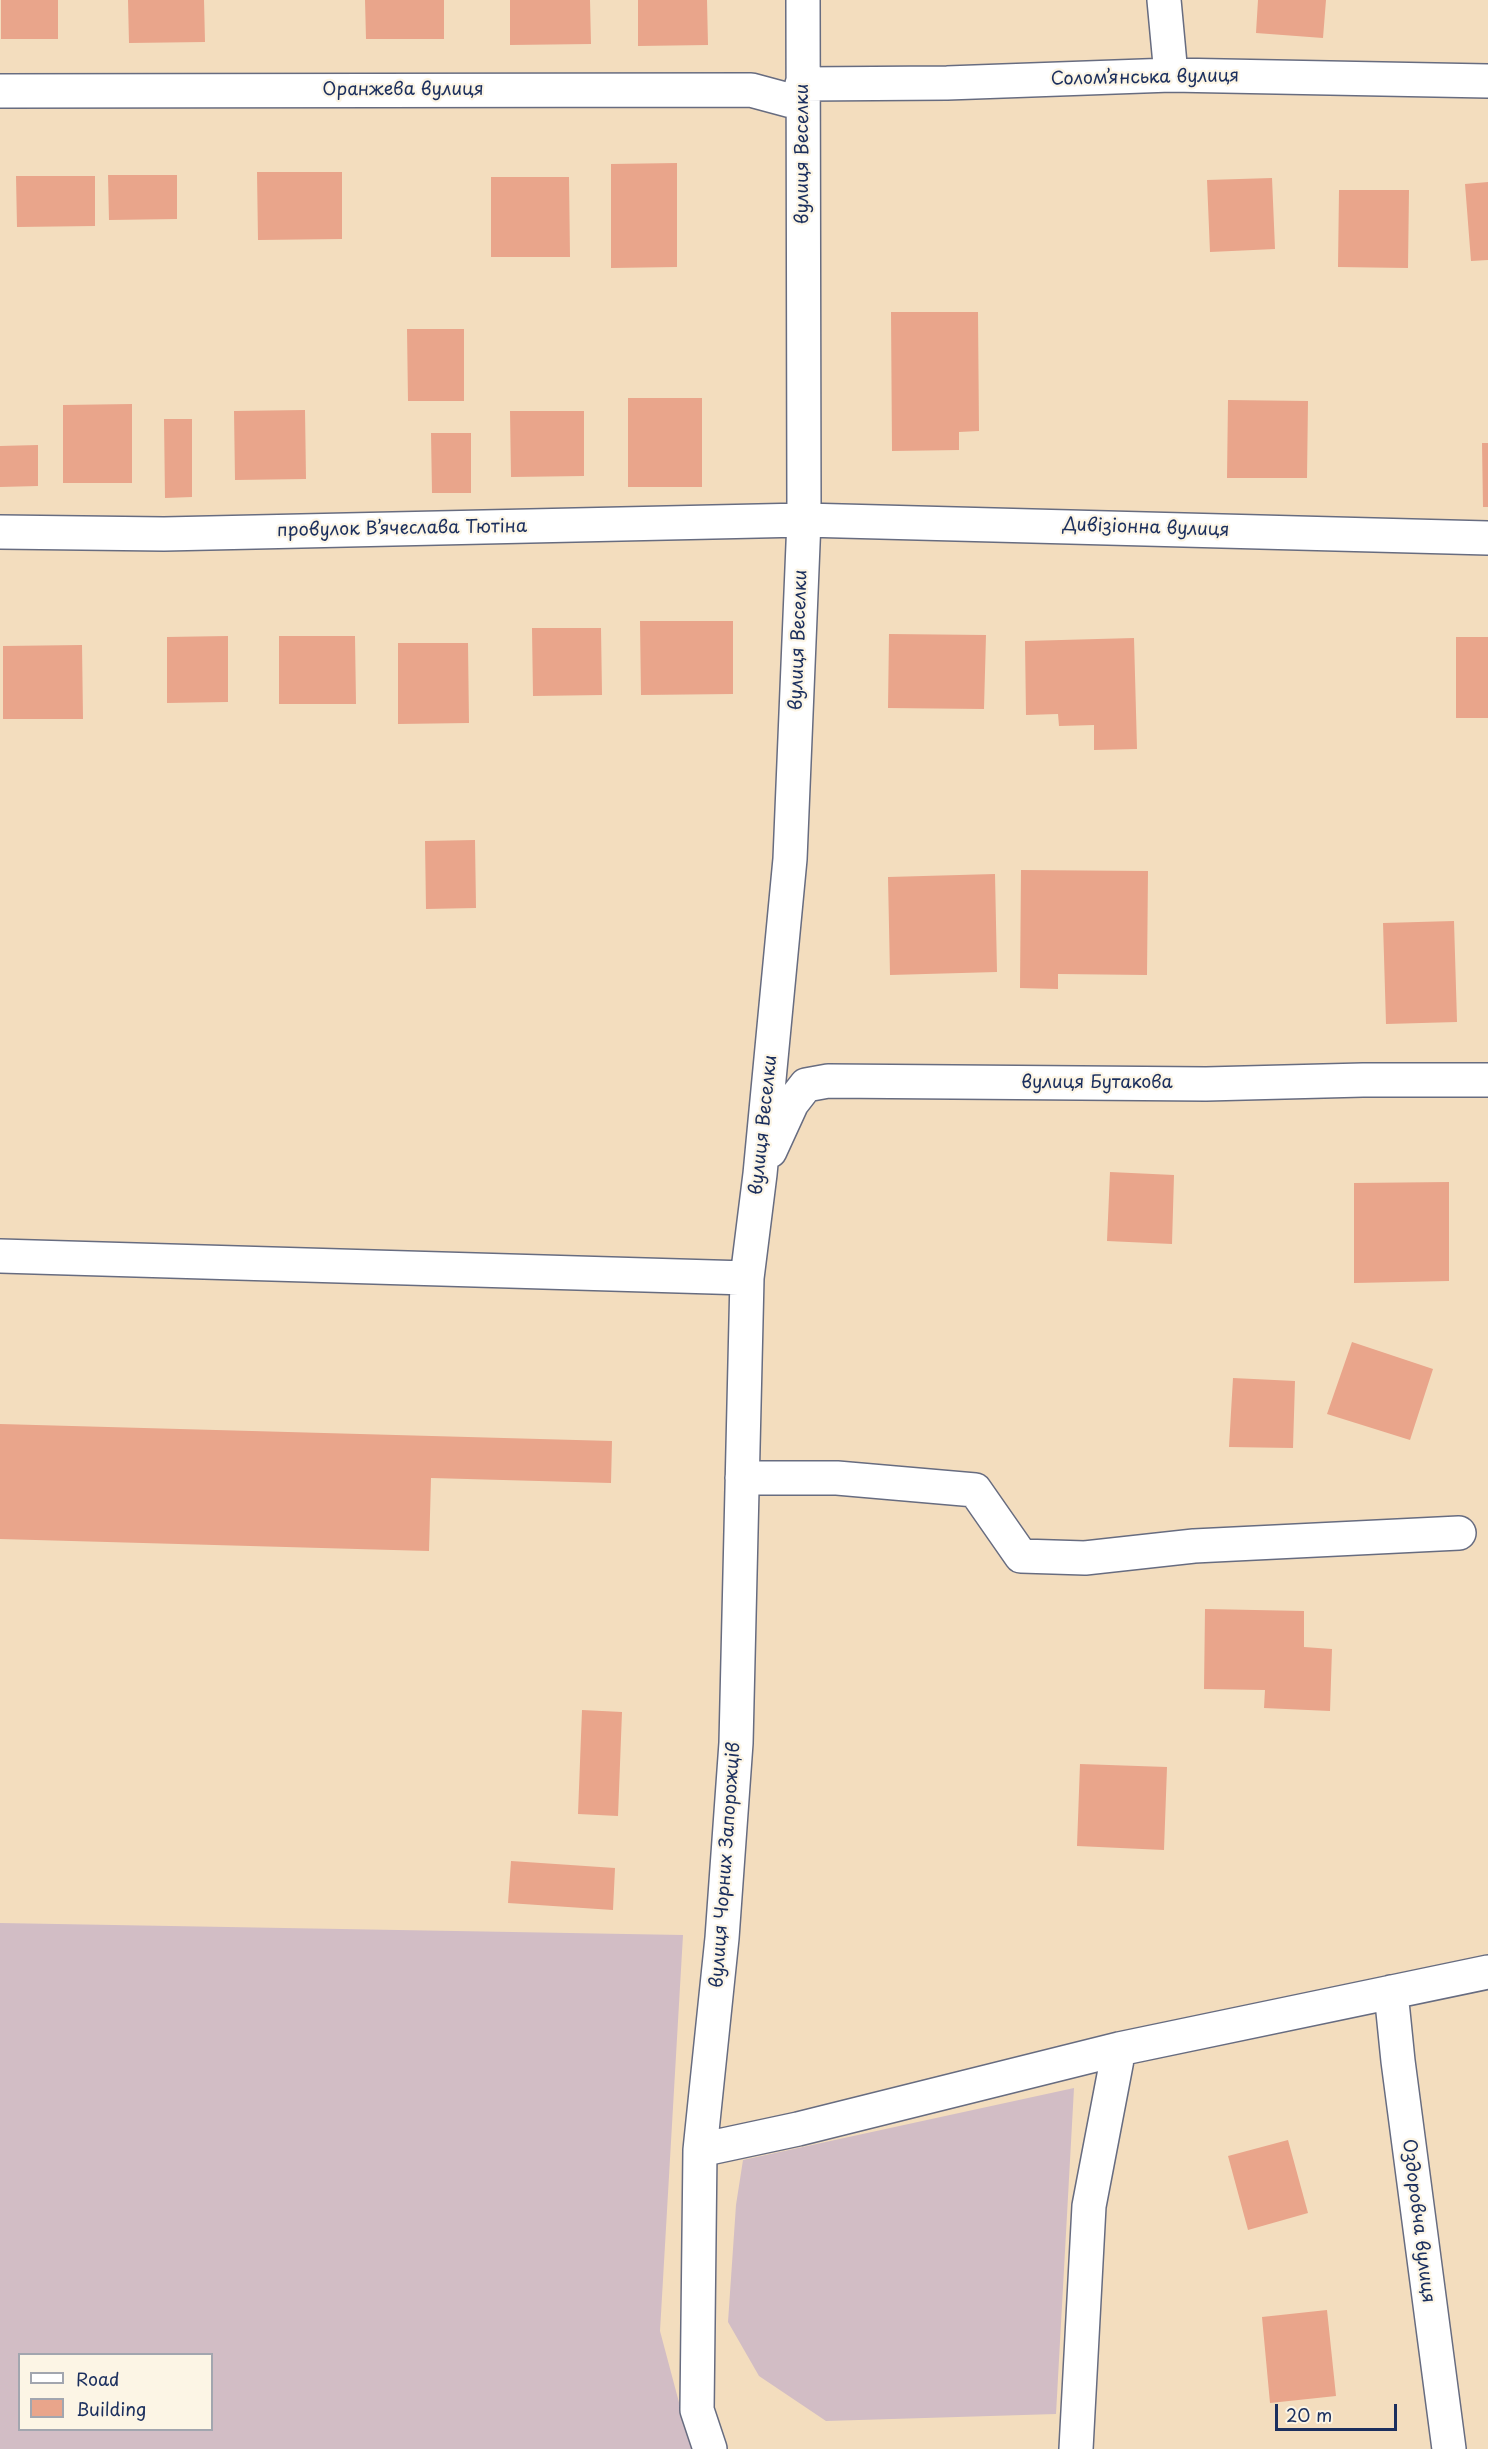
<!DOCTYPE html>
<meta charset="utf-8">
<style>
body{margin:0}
#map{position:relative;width:1488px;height:2449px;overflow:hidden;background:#f3ddbe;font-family:"Playpen Sans",sans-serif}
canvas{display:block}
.legend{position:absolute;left:18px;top:2353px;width:195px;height:78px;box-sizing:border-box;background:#fcf5e5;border:2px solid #a2a6af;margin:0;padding:8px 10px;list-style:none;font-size:18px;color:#1b2f5e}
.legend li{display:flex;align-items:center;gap:12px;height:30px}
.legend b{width:30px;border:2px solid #a2a6af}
.scale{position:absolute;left:1275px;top:2404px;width:122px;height:27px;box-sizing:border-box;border:3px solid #1b2f5e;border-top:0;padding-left:8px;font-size:18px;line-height:21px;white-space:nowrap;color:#1b2f5e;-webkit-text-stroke:4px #fcf5e5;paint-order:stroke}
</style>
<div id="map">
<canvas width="1488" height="2449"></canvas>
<ul class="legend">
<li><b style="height:8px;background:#fff"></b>Road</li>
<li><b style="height:16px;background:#e9a58b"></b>Building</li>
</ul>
<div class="scale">20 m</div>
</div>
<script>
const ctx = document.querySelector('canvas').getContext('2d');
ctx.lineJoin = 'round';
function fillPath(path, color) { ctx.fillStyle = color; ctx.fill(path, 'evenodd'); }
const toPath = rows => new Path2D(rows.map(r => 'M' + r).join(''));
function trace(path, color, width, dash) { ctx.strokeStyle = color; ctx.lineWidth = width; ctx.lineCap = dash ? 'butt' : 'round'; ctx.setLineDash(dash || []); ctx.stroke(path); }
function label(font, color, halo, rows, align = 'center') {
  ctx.font = font + ' "Playpen Sans",sans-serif'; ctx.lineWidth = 4.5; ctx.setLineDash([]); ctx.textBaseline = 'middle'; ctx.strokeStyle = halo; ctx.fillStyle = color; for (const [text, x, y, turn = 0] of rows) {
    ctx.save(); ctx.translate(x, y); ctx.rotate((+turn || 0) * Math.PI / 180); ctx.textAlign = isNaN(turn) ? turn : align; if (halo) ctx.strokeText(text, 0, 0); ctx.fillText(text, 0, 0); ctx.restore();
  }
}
fillPath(toPath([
 [0,1923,683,1935,660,2331,685,2425,695,2449,0,2449],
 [20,2354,212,2354,212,2430,20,2430],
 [1074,2088,1056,2414,826,2421,759,2376,728,2322,736,2205,743,2160]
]), '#d2bdc5');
fillPath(toPath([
 [1,0,58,0,58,39,1,39],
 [128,0,204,0,205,42,129,43],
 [365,0,444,0,444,39,366,39],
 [510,0,590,0,591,44,510,45],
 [638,0,707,0,708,45,638,46],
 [1258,0,1326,0,1323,38,1256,33],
 [677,163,677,267,611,268,611,164],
 [257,172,342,172,342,239,258,240],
 [108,175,177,175,177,219,109,220],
 [16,176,95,176,95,226,17,227],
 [491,177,569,177,570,257,491,257],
 [1272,178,1275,249,1210,252,1207,180],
 [1488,182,1488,260,1471,261,1465,184],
 [1339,190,1409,190,1408,268,1338,267],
 [891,312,978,312,979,431,959,432,959,450,892,451],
 [407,329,464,329,464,401,408,401],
 [628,398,702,398,702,487,628,487],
 [1228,400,1308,401,1307,478,1227,478],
 [132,404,132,483,63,483,63,405],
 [305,410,306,479,235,480,234,411],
 [510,411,584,411,584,476,511,477],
 [164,419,192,419,192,497,165,498],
 [431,433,471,433,471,493,432,493],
 [1482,443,1488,443,1488,507,1483,507],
 [38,445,38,486,0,487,0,446],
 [640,621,733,621,733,694,641,695],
 [532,628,601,628,602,695,533,696],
 [889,634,986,635,984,709,888,708],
 [228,636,228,702,167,703,167,637],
 [279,636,355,636,356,704,279,704],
 [1456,637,1488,637,1488,718,1456,718],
 [1134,638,1137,749,1094,750,1094,725,1059,726,1058,714,1026,715,1025,641],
 [398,643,468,643,469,723,398,724],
 [82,645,83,719,3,719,3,646],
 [475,840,476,908,426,909,425,841],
 [1021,870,1148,871,1147,975,1058,974,1058,989,1020,988],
 [995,874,997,972,890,975,888,877],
 [1454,921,1457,1022,1386,1024,1383,923],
 [1110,1172,1174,1175,1172,1244,1107,1241],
 [1449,1182,1449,1281,1354,1283,1354,1183],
 [1352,1342,1433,1369,1410,1440,1327,1414],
 [1233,1378,1295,1381,1293,1448,1229,1447],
 [0,1424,612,1441,611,1483,431,1478,429,1551,0,1539],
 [1205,1609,1304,1611,1304,1647,1332,1649,1330,1711,1264,1708,1265,1690,1204,1689],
 [582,1710,622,1712,618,1816,578,1814],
 [1080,1764,1167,1767,1164,1850,1077,1846],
 [511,1861,615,1868,613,1910,508,1903],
 [1288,2140,1308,2213,1248,2230,1228,2156],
 [1327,2310,1336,2396,1270,2403,1262,2317]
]), '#e9a58b');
const minor = toPath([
 [1164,0,1171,75],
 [802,84,947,83,1171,75,1488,81],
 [0,91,751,90,803,104],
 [0,532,164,534,804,520,1488,538],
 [770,1151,792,1103,806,1085,828,1081,1206,1084,1363,1080,1488,1080],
 [0,1256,747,1278],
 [742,1478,837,1478,975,1490,1021,1556,1085,1558,1194,1546,1459,1533],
 [1391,1992,1398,2061,1449,2449],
 [700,2150,798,2129,1119,2049,1488,1972],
 [710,2449,697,2410,700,2150,722,1938,736,1743,747,1278,760,1174,790,859,804,520,803,0],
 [1076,2449,1089,2206,1119,2049]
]);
trace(minor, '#676c80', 36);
trace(minor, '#fff', 33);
label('18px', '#1b2f5e', '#fcf5e5', [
 ["Соломʼянська вулиця",1145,78,-1],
 ["Оранжева вулиця",403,90],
 ["вулиця Веселки",803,154,-90],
 ["Дивізіонна вулиця",1146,528,2],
 ["провулок Вʼячеслава Тютіна",402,529,-1],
 ["вулиця Веселки",799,640,-88],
 ["вулиця Бутакова",1097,1083],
 ["вулиця Веселки",764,1125,-84],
 ["вулиця Чорних Запорожців",726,1865,-86],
 ["Оздоровча вулиця",1418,2221,83]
]);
</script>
